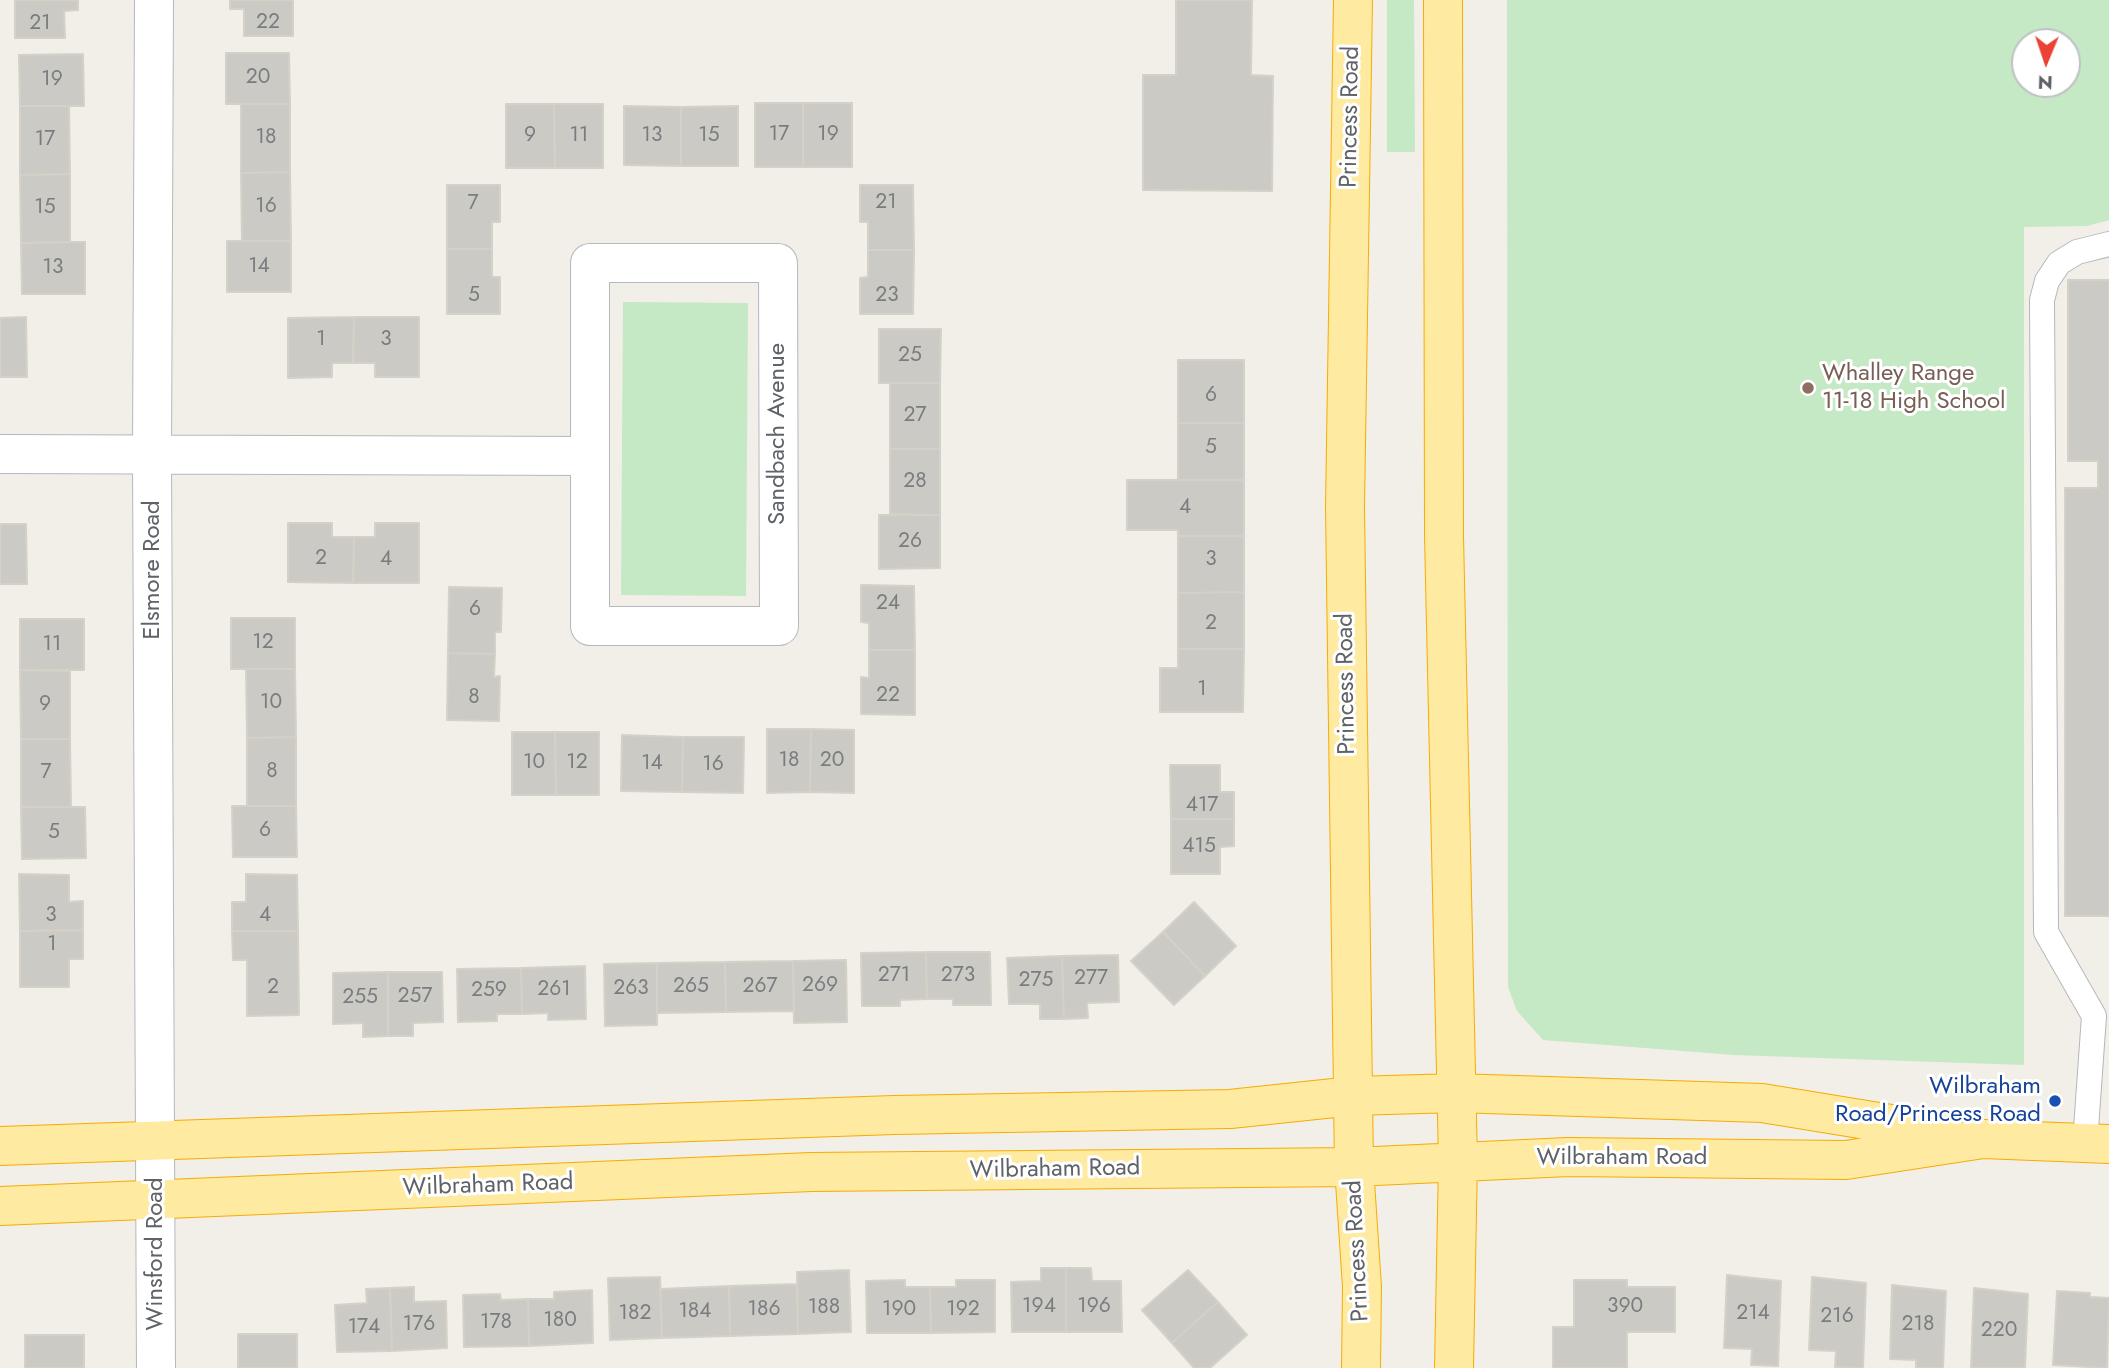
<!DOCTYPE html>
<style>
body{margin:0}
#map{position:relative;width:2109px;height:1368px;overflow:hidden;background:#f1efe8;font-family:Jost,sans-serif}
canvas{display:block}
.north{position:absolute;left:2011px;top:28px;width:70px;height:70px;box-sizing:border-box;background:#fff;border:2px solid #bfc1c3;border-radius:50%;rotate:182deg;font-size:19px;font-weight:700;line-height:28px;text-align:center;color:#5f6368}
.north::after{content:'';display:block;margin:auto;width:24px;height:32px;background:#ea4335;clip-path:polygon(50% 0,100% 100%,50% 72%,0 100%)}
</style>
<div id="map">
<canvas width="2109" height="1368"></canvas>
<div class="north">N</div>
</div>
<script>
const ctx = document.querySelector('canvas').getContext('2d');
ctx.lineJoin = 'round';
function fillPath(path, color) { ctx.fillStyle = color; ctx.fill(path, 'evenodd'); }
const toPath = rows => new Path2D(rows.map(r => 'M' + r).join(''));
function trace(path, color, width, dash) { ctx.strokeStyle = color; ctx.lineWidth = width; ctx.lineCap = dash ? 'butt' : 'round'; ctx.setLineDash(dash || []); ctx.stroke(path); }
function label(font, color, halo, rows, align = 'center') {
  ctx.font = font + ' Jost,sans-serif'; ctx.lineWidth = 6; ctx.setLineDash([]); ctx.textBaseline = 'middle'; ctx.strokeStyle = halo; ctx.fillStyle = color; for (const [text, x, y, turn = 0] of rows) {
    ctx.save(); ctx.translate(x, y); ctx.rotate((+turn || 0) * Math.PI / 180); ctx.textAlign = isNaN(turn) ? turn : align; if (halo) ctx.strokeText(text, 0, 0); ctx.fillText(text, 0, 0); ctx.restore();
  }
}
fillPath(toPath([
 [1387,0,1414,0,1415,152,1387,152],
 [1507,0,2109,0,2109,220,2087,226,2024,227,2024,1065,1734,1055,1543,1040,1517,1011,1508,987],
 [2025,42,2067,42,2067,84,2025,84],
 [623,302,748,303,746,596,621,595]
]), '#c5e8c5');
const building = toPath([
 [15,0,78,0,78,10,64,11,65,38,15,38,15,0],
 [230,0,293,0,293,36,244,36,244,9,230,9,230,0],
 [1176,0,1252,0,1251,75,1273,76,1272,191,1143,190,1143,75,1176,75,1176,0],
 [226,53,289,53,290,104,226,104,226,53],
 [83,54,84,106,20,106,19,55,83,54],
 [755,103,803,103,803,167,755,167,755,103],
 [803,103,852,103,852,167,803,167,803,103],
 [241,104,290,104,290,172,241,173,241,104],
 [506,104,554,104,555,168,506,168,506,104],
 [554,104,603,104,603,168,555,168,554,104],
 [20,106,69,106,70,174,20,175,20,106],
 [624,106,681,107,681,166,624,165,624,106],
 [738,106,738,166,681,166,681,107,738,106],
 [290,172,291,241,242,241,241,173,290,172],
 [70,174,70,242,21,243,20,175,70,174],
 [447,185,500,185,500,222,492,222,492,249,447,249,447,185],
 [860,185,913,185,914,250,868,250,868,222,860,222,860,185],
 [227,241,291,241,291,292,227,292,227,241],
 [70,242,85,242,85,294,22,294,21,243,70,242],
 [447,249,492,249,492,277,500,277,500,314,447,314,447,249],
 [868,250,914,250,913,314,860,314,860,278,868,277,868,250],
 [2068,280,2109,280,2109,916,2065,916,2065,488,2098,488,2098,461,2068,461,2068,280],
 [26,317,27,377,0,377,0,318,26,317],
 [354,317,419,317,419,377,375,377,375,363,353,363,354,317],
 [354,317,353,363,332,363,332,377,288,378,288,318,354,317],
 [879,329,941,329,940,383,879,383,879,329],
 [1178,360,1244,360,1244,423,1178,423,1178,360],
 [890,383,940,383,940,449,890,449,890,383],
 [1178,423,1244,423,1244,480,1178,480,1178,423],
 [890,449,940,449,940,515,890,514,890,449],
 [1127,480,1244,480,1244,536,1178,536,1178,530,1127,530,1127,480],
 [879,515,940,515,940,568,879,569,879,515],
 [288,523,332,523,332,537,354,537,353,583,288,582,288,523],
 [375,523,419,523,419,583,353,583,354,537,375,537,375,523],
 [0,524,26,524,27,584,0,584,0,524],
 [1178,536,1244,536,1244,592,1178,593,1178,536],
 [861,585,914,586,915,650,869,650,869,623,861,622,861,585],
 [449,587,502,588,501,632,495,632,495,654,448,653,449,587],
 [1244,592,1244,649,1178,649,1178,593,1244,592],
 [231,618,295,618,295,669,231,669,231,618],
 [20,619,84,619,84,670,20,670,20,619],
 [1178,649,1244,649,1243,712,1160,712,1160,668,1178,668,1178,649],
 [869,650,915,650,915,715,861,714,861,677,869,678,869,650],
 [448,653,495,654,494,677,500,676,499,721,447,720,448,653],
 [246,669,295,669,296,737,247,738,246,669],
 [20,670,70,671,70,739,21,739,20,670],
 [767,729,811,729,810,792,767,793,767,729],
 [811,729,854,730,854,793,810,792,811,729],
 [512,732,555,732,556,795,512,795,512,732],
 [555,732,599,732,599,795,556,795,555,732],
 [622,735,683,737,682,792,621,791,622,735],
 [296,737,296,806,247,806,247,738,296,737],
 [683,737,744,737,743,793,682,792,683,737],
 [21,739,70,739,71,807,21,807,21,739],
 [1170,765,1220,765,1220,792,1234,792,1234,819,1171,819,1170,765],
 [232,806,296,806,297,857,233,857,232,806],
 [21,807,85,807,86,858,22,859,21,807],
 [1171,819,1234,819,1234,846,1220,847,1220,874,1171,874,1171,819],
 [19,874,69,875,69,902,83,901,83,930,20,931,19,874],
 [246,874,297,875,298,931,232,931,232,902,246,902,246,874],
 [1194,902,1236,946,1205,976,1163,932,1194,902],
 [83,930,83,959,69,959,69,987,20,987,20,931,83,930],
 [232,931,298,931,299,1015,247,1016,247,960,233,960,232,931],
 [1163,932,1205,976,1174,1005,1131,961,1163,932],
 [926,952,927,999,900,1000,900,1006,862,1006,861,953,926,952],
 [926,952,990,952,991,1005,953,1005,953,999,927,999,926,952],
 [1118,955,1119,1002,1087,1003,1088,1018,1064,1019,1062,956,1118,955],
 [1062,956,1064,1019,1040,1019,1040,1004,1009,1004,1007,958,1062,956],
 [846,960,847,1022,794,1023,793,961,846,960],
 [793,961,794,1011,726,1012,725,962,793,961],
 [725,962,726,1012,657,1013,657,963,725,962],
 [657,963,657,1025,605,1026,604,964,657,963],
 [585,966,586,1019,548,1020,548,1013,522,1014,521,968,585,966],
 [521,968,522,1014,497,1014,497,1021,458,1022,457,969,521,968],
 [388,972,388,1036,363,1037,363,1023,333,1024,333,973,388,972],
 [388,972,442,972,443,1022,413,1023,413,1036,388,1036,388,972],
 [1041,1268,1066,1268,1066,1332,1012,1332,1011,1282,1041,1281,1041,1268],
 [1066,1268,1091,1268,1092,1281,1121,1281,1122,1332,1066,1332,1066,1268],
 [849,1270,851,1332,798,1334,797,1272,849,1270],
 [1188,1270,1218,1302,1172,1343,1142,1310,1188,1270],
 [1727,1275,1781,1281,1778,1366,1751,1365,1752,1349,1724,1348,1727,1275],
 [660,1277,662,1338,610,1340,608,1278,660,1277],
 [1812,1277,1866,1283,1863,1368,1835,1367,1836,1351,1809,1350,1812,1277],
 [905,1280,905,1287,930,1287,931,1333,867,1333,866,1281,905,1280],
 [956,1280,995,1280,995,1332,931,1333,930,1287,956,1287,956,1280],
 [1574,1280,1627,1280,1627,1287,1675,1287,1675,1332,1627,1332,1627,1368,1553,1368,1553,1327,1574,1327,1574,1280],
 [797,1284,798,1334,730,1336,729,1286,797,1284],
 [1892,1285,1946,1291,1943,1368,1916,1368,1916,1360,1890,1359,1892,1285],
 [729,1286,730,1336,662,1338,660,1289,729,1286],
 [414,1287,414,1302,446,1301,447,1348,392,1351,390,1288,414,1287],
 [390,1288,392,1351,337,1352,335,1305,367,1303,366,1289,390,1288],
 [1974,1288,2028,1294,2025,1368,1971,1368,1974,1288],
 [592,1290,593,1343,529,1346,528,1299,554,1299,554,1292,592,1290],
 [2057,1291,2090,1293,2090,1297,2109,1298,2107,1368,2053,1365,2057,1291],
 [500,1294,501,1300,528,1299,529,1346,464,1347,463,1295,500,1294],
 [1218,1302,1247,1335,1210,1368,1194,1368,1172,1343,1218,1302],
 [238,1334,297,1334,297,1368,238,1368,238,1334],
 [25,1335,84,1335,84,1368,25,1368,25,1335]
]);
fillPath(building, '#cccac5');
trace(building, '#d6d1c6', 2);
const service = toPath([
 [2085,1143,2094,1016,2046,932,2042,300,2047,281,2059,263,2077,252,2109,244]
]);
const minor = toPath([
 [154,0,152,454,156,1368],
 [590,263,778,263,779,626,590,626,590,263],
 [0,454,590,456]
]);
const trunk = toPath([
 [1353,0,1345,507,1354,1167,1362,1287,1361,1368],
 [1443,0,1444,536,1458,1161,1454,1368],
 [0,1146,894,1115,1230,1109,1353,1096,1456,1093,1762,1103,1946,1133],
 [0,1206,811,1172,1354,1167,1568,1157,1846,1160,1983,1139,2109,1144]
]);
trace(service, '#b5b8bc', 26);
trace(minor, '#b5b8bc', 40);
trace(trunk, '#f9ab00', 40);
trace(service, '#fff', 24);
trace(minor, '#fff', 38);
trace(trunk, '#feeaa1', 38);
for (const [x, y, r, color] of [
 [1808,388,7,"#8d6e63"],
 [2055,1101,7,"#1a4fb4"]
]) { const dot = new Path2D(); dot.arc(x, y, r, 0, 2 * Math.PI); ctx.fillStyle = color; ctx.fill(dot); trace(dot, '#fff', 2.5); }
label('21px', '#7a7d7f', null, [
 ["22",268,23],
 ["21",40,24],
 ["20",258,78],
 ["19",52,80],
 ["17",779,135],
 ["19",828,135],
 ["9",530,136],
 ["11",579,136],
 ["13",652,136],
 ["15",709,136],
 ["18",266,138],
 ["17",45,140],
 ["21",886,203],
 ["7",473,204],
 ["16",266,207],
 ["15",45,208],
 ["14",259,267],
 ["13",53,268],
 ["5",474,296],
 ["23",887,296],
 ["1",321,340],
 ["3",386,340],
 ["25",910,356],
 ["6",1211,396],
 ["27",915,416],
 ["5",1211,448],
 ["28",915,482],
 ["4",1185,508],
 ["26",910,542],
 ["2",321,559],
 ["4",386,560],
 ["3",1211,560],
 ["24",888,604],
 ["6",475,610],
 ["2",1211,624],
 ["12",263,643],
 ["11",52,645],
 ["1",1202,690],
 ["22",888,696],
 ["8",474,698],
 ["10",271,703],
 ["9",45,705],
 ["18",789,761],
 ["20",832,761],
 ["10",534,763],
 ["12",577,763],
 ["14",652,764],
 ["16",713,765],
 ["8",272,772],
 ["7",46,773],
 ["417",1202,806],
 ["6",265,831],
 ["5",54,833],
 ["415",1199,847],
 ["3",51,916],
 ["4",265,916],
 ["1",52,945],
 ["271",894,976],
 ["273",958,976],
 ["277",1091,979],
 ["275",1036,981],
 ["269",820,986],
 ["265",691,987],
 ["267",760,987],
 ["2",273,988],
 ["263",631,989],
 ["261",554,990],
 ["259",489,991],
 ["257",415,997],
 ["255",360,998],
 ["194",1039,1307],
 ["196",1094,1307],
 ["390",1625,1307],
 ["188",824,1308],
 ["186",764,1310],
 ["190",899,1310],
 ["192",963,1310],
 ["184",695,1312],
 ["182",635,1314],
 ["214",1753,1314],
 ["216",1837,1317],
 ["180",560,1321],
 ["178",496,1323],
 ["176",419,1325],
 ["218",1918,1325],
 ["174",364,1328],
 ["220",1999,1331]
]);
label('24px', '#5f6368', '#fff', [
 ["Princess Road",1351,117,-89],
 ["Sandbach Avenue",778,434,-90],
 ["Elsmore Road",153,570,-90],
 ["Princess Road",1347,684,-91],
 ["Wilbraham Road",1622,1158],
 ["Wilbraham Road",1055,1170,-1],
 ["Wilbraham Road",488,1186,-2],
 ["Princess Road",1358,1251,-93],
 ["Winsford Road",156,1254,-90]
]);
label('24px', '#785e54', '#fff', [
 ["Whalley Range",1822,374],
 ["11-18 High School",1822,402]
], 'left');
label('24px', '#164399', '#fff', [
 ["Wilbraham",2041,1087],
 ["Road/Princess Road",2041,1115]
], 'right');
</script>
